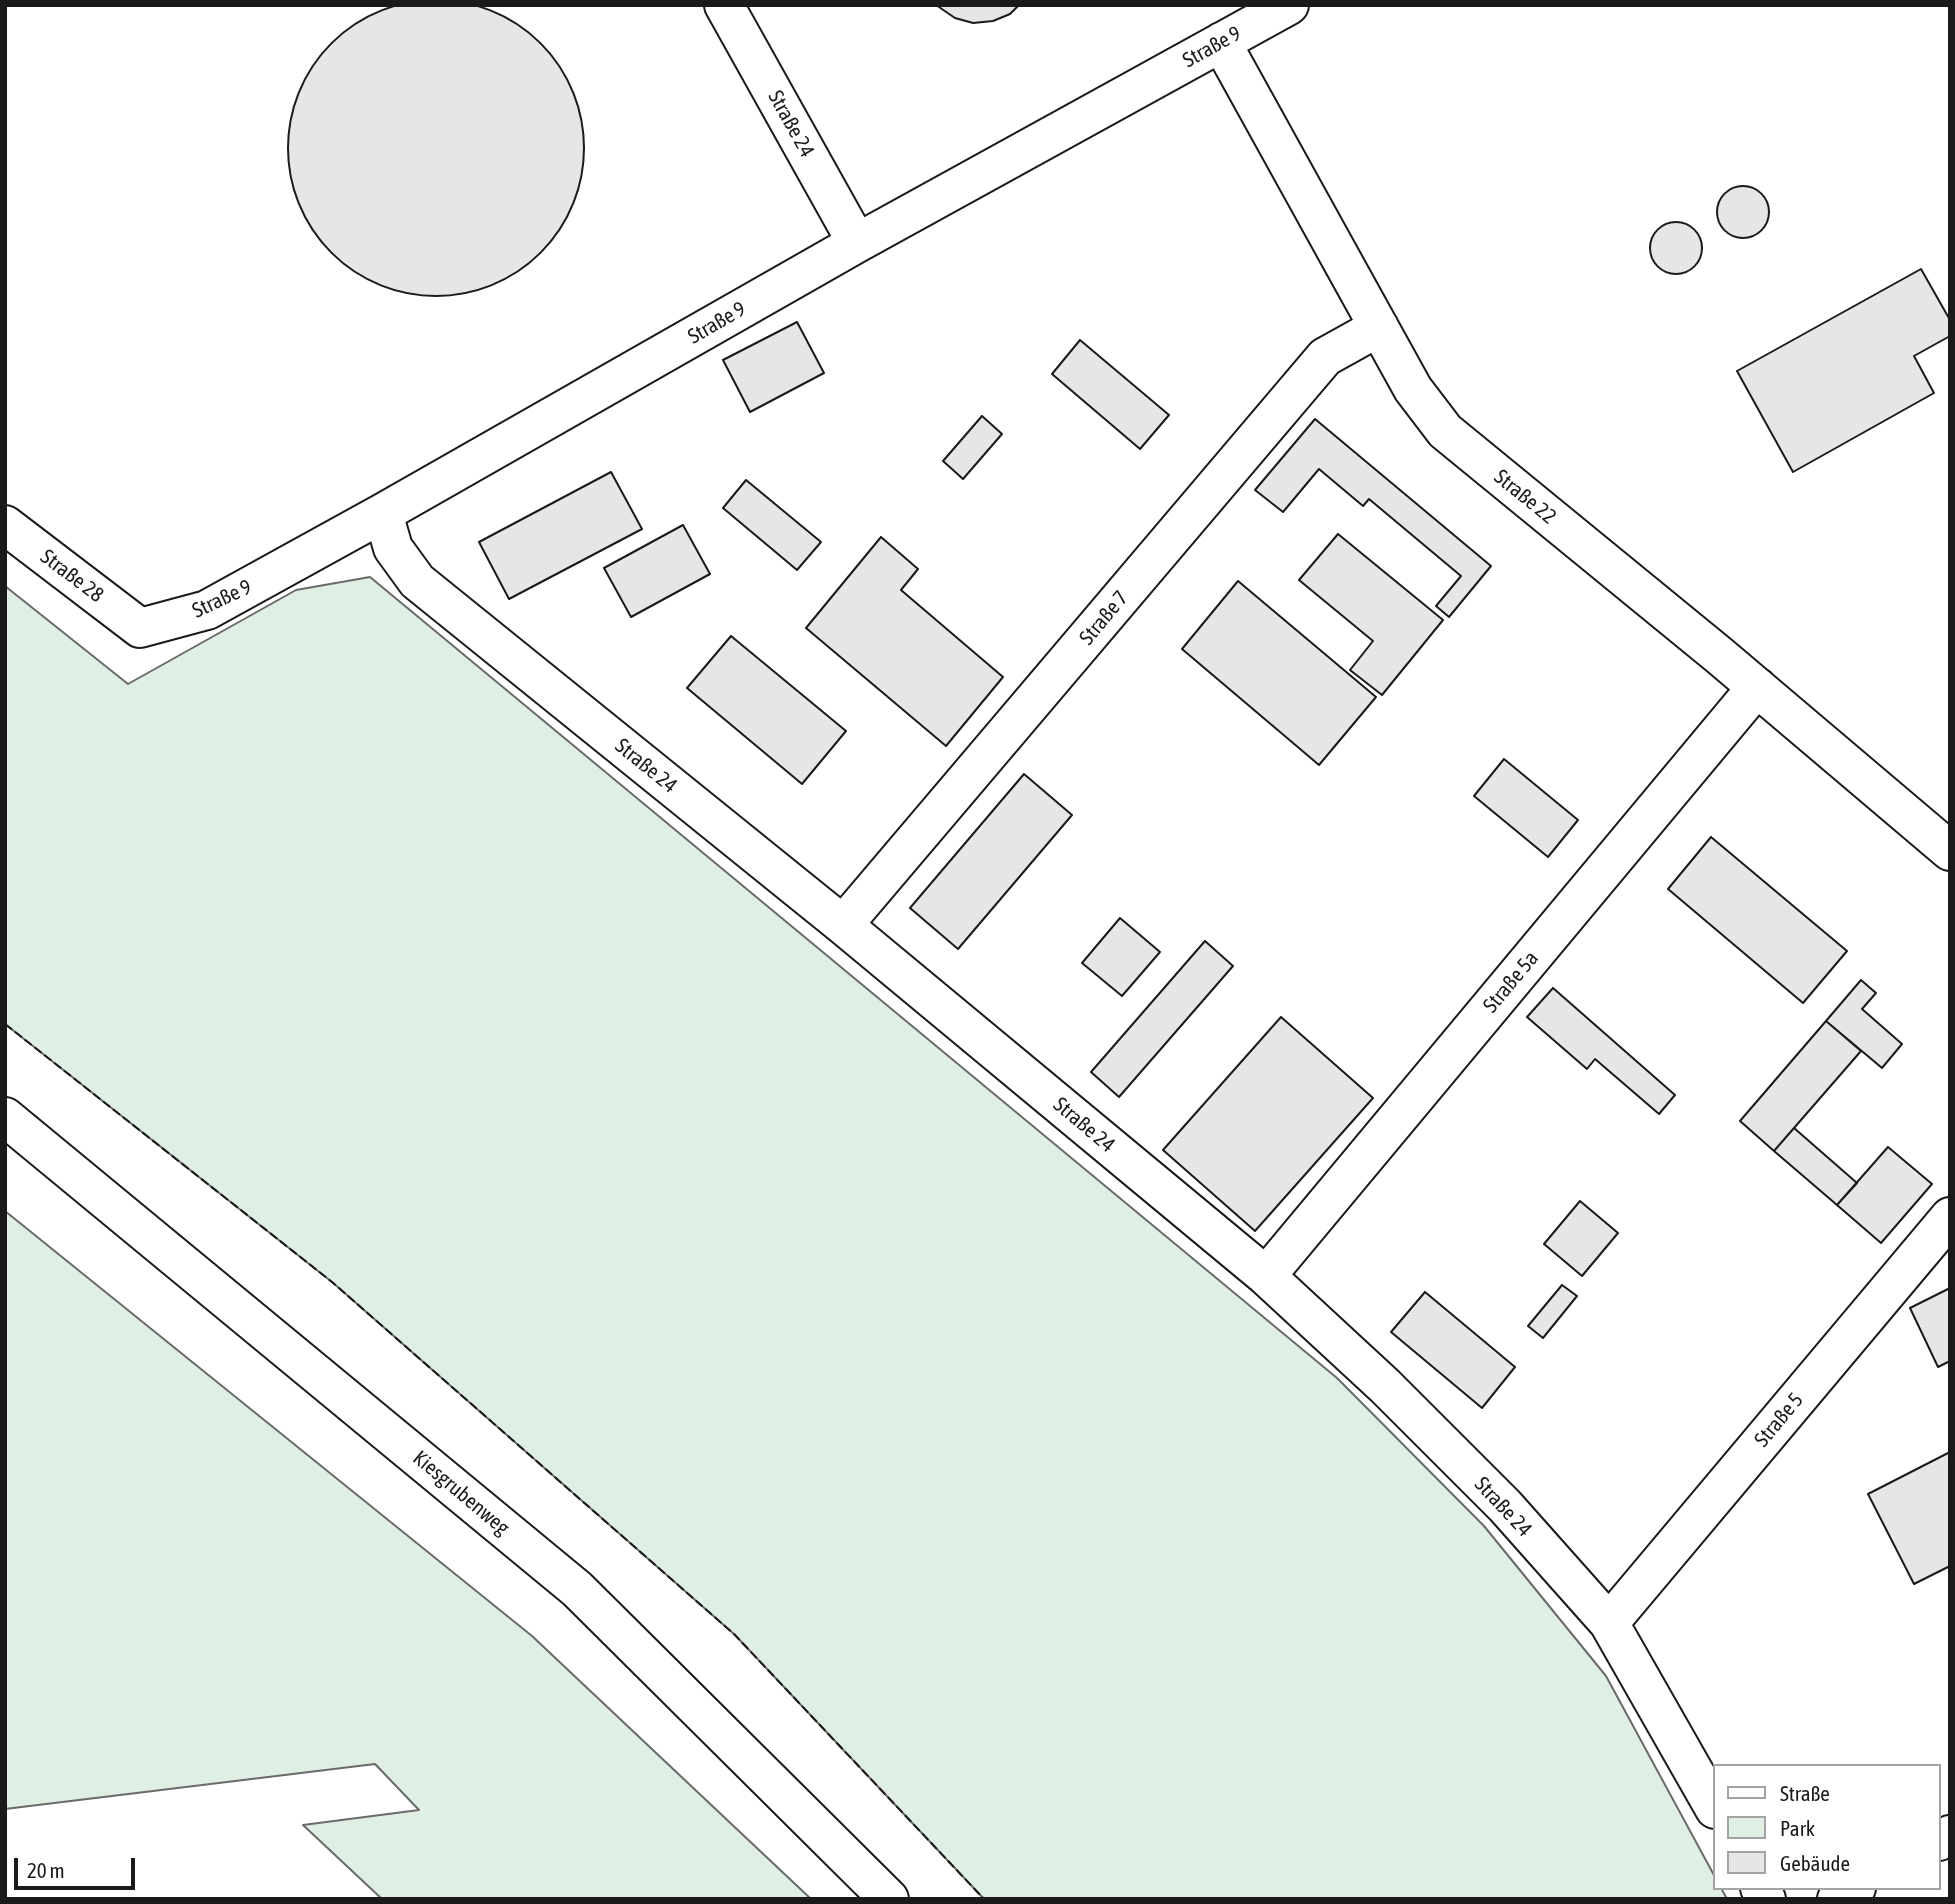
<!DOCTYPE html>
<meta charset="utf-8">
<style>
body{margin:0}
#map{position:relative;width:1955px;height:1904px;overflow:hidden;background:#fff;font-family:"Asap Condensed",sans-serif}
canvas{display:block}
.frame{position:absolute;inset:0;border:7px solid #1a1a1a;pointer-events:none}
.legend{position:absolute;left:1713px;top:1764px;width:228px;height:126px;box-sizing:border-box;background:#fff;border:2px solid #a3a3a3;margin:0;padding:9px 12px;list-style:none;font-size:21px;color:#1a1a1a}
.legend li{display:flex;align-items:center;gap:14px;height:35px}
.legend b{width:35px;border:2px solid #a3a3a3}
.scale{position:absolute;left:14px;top:1858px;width:121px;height:32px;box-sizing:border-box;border:4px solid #1a1a1a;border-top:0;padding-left:9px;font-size:21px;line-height:24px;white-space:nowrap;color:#1a1a1a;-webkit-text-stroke:5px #fff;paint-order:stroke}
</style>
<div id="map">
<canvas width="1955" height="1904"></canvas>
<div class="frame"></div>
<ul class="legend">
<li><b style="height:9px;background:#fff"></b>Straße</li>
<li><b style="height:19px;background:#e0efe3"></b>Park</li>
<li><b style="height:19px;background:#e6e6e6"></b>Gebäude</li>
</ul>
<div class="scale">20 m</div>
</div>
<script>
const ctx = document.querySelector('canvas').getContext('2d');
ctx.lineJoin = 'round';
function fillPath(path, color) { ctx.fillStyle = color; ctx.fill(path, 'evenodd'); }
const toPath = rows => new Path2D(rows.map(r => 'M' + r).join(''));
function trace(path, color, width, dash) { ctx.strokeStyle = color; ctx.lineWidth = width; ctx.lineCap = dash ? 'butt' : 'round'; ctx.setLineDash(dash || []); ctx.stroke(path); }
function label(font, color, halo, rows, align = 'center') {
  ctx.font = font + ' "Asap Condensed",sans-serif'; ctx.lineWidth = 5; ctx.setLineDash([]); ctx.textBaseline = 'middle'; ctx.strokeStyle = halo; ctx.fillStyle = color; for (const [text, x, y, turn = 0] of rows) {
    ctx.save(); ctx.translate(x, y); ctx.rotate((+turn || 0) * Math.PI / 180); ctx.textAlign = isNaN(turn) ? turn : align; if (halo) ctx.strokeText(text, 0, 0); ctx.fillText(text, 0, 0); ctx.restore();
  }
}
const green = toPath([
 [370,577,1337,1378,1484,1526,1606,1676,1715,1877,1715,1888,1721,1888,1727,1899,984,1899,734,1634,332,1282,5,1024,5,586,128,684,296,590,370,577],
 [5,1211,532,1636,811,1899,382,1899,303,1825,419,1810,375,1764,5,1809,5,1211]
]);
fillPath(green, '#e0efe3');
trace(green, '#6a6a6a', 2);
const building = toPath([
 '288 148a148 148 0 1 1 296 0a148 148 0 1 1-296 0Z',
 [936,5,1019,5,1010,14,993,21,973,23,955,18,936,5],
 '1717 212a26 26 0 1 1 52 0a26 26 0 1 1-52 0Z',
 '1650 248a26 26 0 1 1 52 0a26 26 0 1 1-52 0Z',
 [1921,269,1950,320,1950,336,1914,356,1934,393,1793,472,1737,371,1921,269],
 [797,322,824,373,750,412,723,360,797,322],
 [1080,340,1169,415,1140,449,1052,374,1080,340],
 [982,416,1002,434,963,479,943,461,982,416],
 [1315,419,1491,566,1449,617,1436,606,1461,576,1369,499,1363,506,1319,469,1283,512,1255,490,1315,419],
 [611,472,642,529,509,599,479,542,611,472],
 [746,480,821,542,797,570,723,508,746,480],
 [683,525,710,574,631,617,604,568,683,525],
 [1338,534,1443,620,1382,695,1350,670,1373,641,1299,580,1338,534],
 [881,537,918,569,901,590,1003,677,946,746,806,628,881,537],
 [1238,581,1376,697,1319,765,1182,649,1238,581],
 [731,636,846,731,802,784,687,688,731,636],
 [1504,759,1578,820,1548,857,1474,796,1504,759],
 [1024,774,1072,815,958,949,910,908,1024,774],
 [1711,837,1847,951,1803,1003,1668,889,1711,837],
 [1120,918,1160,952,1122,996,1082,963,1120,918],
 [1205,941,1233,966,1119,1097,1091,1072,1205,941],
 [1861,980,1876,993,1862,1009,1902,1044,1882,1068,1826,1021,1861,980],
 [1553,988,1675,1095,1659,1114,1595,1059,1587,1069,1527,1017,1553,988],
 [1281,1017,1373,1098,1255,1231,1163,1150,1281,1017],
 [1826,1021,1861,1051,1774,1151,1740,1121,1826,1021],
 [1794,1128,1857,1183,1837,1205,1774,1151,1794,1128],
 [1888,1147,1932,1184,1881,1243,1837,1205,1888,1147],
 [1580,1201,1618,1233,1582,1276,1544,1244,1580,1201],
 [1562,1285,1577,1296,1543,1338,1528,1326,1562,1285],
 [1950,1288,1950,1361,1938,1367,1910,1308,1950,1288],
 [1425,1292,1515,1367,1482,1408,1391,1332,1425,1292],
 [1950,1452,1950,1566,1914,1584,1868,1494,1950,1452]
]);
fillPath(building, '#e6e6e6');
trace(building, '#1a1a1a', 2);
const minor = toPath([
 [724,5,857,243],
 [1221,42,1413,389,1445,431,1720,656,1950,851],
 [383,513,393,548,417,581,843,925,1266,1276,1385,1386,1505,1506,1609,1623,1715,1809],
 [5,525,140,628,207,610,383,513,857,243,1289,5],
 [843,925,1325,357,1379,327],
 [1266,1276,1757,687],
 [1609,1623,1950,1217],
 [1939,1841,1950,1835],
 [1760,1888,1766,1899],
 [1837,1899,1856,1888]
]);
const major = toPath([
 [5,1117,577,1589,889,1899]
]);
trace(minor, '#1a1a1a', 42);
trace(major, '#1a1a1a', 42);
trace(minor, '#fff', 38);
trace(major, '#fff', 38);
trace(toPath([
 [5,1024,332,1282,734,1634,984,1899]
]), '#1a1a1a', 2, [9, 3.5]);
label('21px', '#1a1a1a', '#fff', [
 ["Straße 9",1212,47,-29],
 ["Straße 24",791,124,61],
 ["Straße 9",717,323,-30],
 ["Straße 22",1525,497,39],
 ["Straße 28",72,576,37],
 ["Straße 9",222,599,-25],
 ["Straße 7",1104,618,-50],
 ["Straße 24",646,766,39],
 ["Straße 5a",1511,982,-50],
 ["Straße 24",1084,1125,40],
 ["Straße 5",1779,1420,-50],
 ["Kiesgrubenweg",461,1493,40],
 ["Straße 24",1503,1507,47]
]);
</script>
